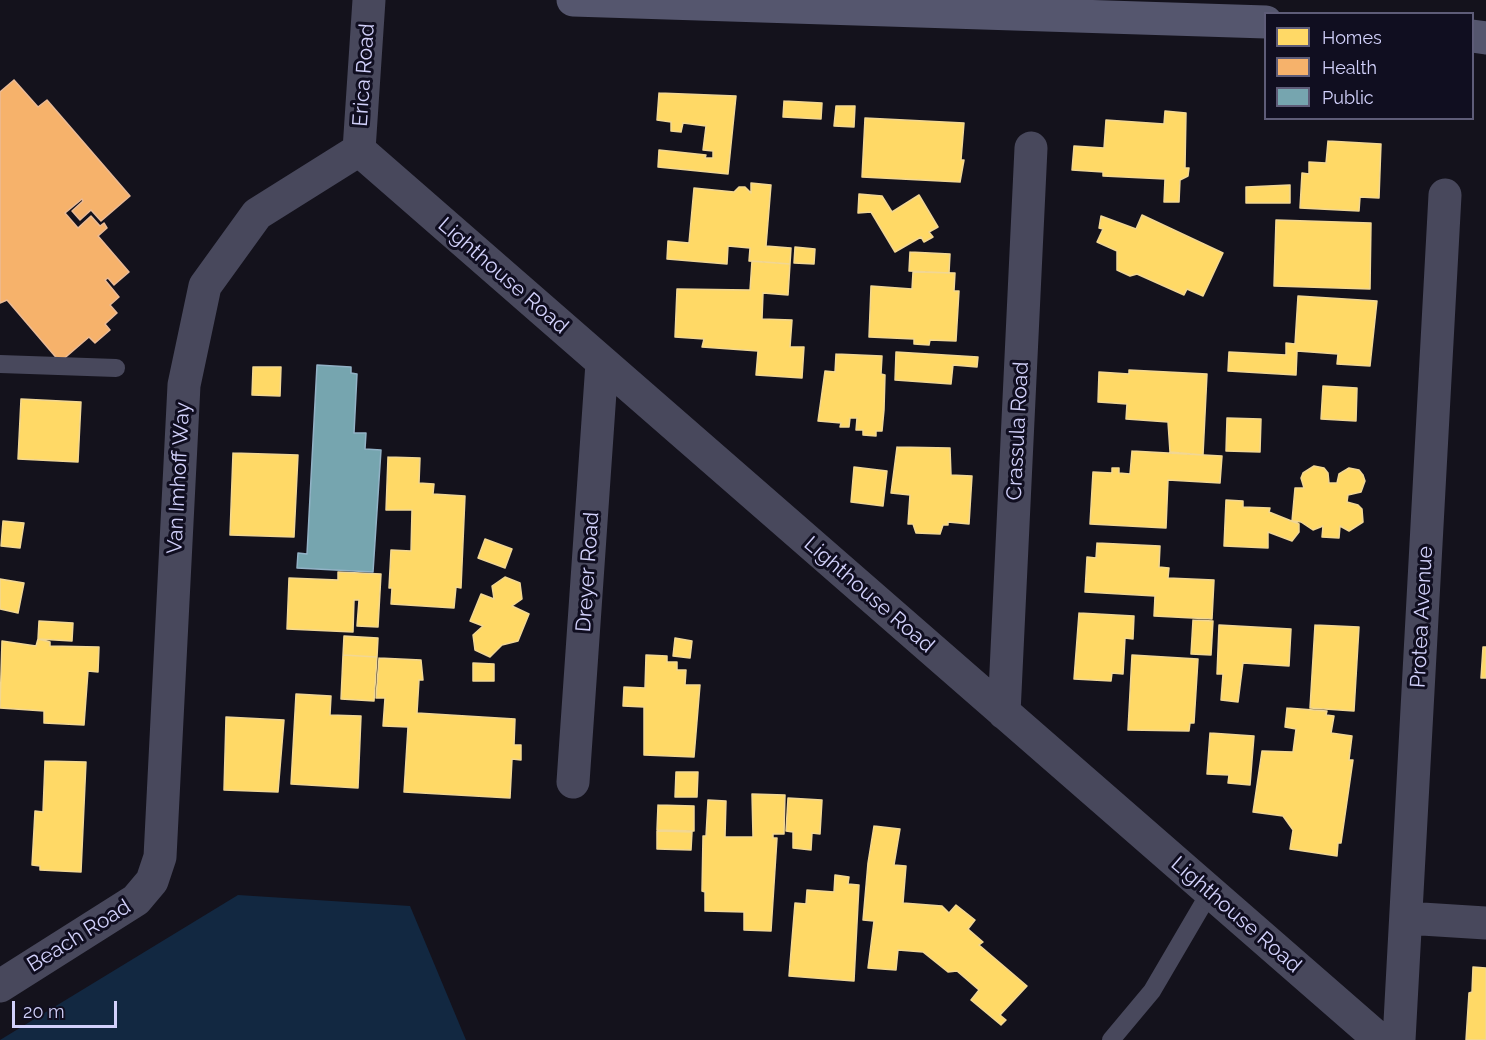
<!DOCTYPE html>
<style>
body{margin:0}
#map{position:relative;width:1486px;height:1040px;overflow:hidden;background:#14121c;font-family:Raleway,sans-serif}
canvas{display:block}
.legend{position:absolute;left:1264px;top:12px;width:210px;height:108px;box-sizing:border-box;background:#100e20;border:2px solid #5e5c78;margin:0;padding:8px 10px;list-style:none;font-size:18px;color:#d2d1fb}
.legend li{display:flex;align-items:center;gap:12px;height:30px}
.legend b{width:30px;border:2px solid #5e5c78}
.scale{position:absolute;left:12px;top:1001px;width:105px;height:27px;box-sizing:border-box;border:3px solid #d2d1fb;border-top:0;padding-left:8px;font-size:18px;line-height:21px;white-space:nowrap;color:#d2d1fb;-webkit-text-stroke:4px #100e20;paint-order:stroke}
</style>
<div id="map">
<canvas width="1486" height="1040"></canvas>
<ul class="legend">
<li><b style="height:16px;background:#ffd966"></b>Homes</li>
<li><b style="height:16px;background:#f6b26b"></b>Health</li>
<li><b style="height:16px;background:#76a5af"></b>Public</li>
</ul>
<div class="scale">20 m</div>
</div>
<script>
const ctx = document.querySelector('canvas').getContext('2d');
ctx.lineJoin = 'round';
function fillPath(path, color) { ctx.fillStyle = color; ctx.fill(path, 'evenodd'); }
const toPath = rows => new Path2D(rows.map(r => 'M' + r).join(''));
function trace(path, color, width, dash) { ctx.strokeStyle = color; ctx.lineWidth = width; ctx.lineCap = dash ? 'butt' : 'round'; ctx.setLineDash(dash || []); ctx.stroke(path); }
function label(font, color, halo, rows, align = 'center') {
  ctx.font = font + ' Raleway,sans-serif'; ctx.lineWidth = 6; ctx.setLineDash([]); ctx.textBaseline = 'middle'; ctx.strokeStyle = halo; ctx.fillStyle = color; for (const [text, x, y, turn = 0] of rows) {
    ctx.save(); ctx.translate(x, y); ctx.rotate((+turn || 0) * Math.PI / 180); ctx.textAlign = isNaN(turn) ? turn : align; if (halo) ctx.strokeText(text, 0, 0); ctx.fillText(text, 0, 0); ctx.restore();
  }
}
fillPath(toPath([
 [238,895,410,906,466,1040,0,1040]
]), '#122841');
const homes = toPath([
 [659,93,736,96,728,174,658,167,659,150,706,155,705,158,713,158,713,151,703,150,706,126,683,123,681,132,671,131,671,122,657,120,659,93],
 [784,101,822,103,821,119,783,117,784,101],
 [836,106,855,106,854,127,834,126,836,106],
 [1165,111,1186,113,1185,168,1189,168,1188,176,1180,180,1179,202,1164,202,1165,179,1103,176,1103,172,1072,170,1074,146,1104,148,1106,120,1164,124,1165,111],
 [865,118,964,123,961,160,964,160,960,182,862,177,865,118],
 [1328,141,1381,144,1379,198,1360,197,1359,211,1300,208,1302,173,1309,174,1309,162,1326,163,1328,141],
 [751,183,771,185,766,246,791,248,790,264,749,261,750,248,728,246,727,264,667,259,668,241,689,243,694,188,734,192,739,187,745,187,751,193,751,183],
 [1290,185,1290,203,1246,203,1246,187,1290,185],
 [859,194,882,196,892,212,919,195,938,227,929,232,933,237,924,242,921,237,895,252,871,212,858,213,859,194],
 [1142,215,1223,253,1203,296,1187,289,1184,295,1137,274,1130,276,1117,270,1117,251,1097,242,1103,229,1099,228,1101,216,1136,229,1142,215],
 [1276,220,1371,223,1370,289,1274,286,1276,220],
 [795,247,815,249,814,264,794,263,795,247],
 [910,252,950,254,949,273,909,271,910,252],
 [752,261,790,264,788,295,763,293,762,319,792,320,790,347,804,347,802,378,756,375,758,351,702,347,704,339,675,337,677,289,750,290,752,261],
 [913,272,955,273,954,291,959,291,956,341,930,340,929,345,914,344,914,339,869,337,871,286,912,289,913,272],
 [1298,296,1377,301,1370,366,1337,364,1338,354,1297,351,1296,375,1228,371,1229,352,1286,355,1286,343,1295,344,1298,296],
 [896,352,978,357,977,367,953,365,951,384,895,380,896,352],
 [836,354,882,356,881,374,885,375,884,410,882,431,876,431,876,436,863,435,863,430,856,430,857,418,850,418,849,427,840,427,841,423,818,421,825,371,835,372,836,354],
 [253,367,281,367,280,396,252,395,253,367],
 [1129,370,1207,374,1203,455,1170,452,1168,422,1126,419,1127,404,1098,402,1099,372,1129,374,1129,370],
 [1323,386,1357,388,1356,421,1321,419,1323,386],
 [21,399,81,402,78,462,18,459,21,399],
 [1227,418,1261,419,1260,452,1226,451,1227,418],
 [897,447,950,448,951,475,972,476,969,524,948,522,948,525,943,525,940,534,916,533,913,524,908,524,910,495,891,493,897,447],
 [1132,451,1222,456,1220,483,1168,480,1166,528,1090,524,1093,472,1112,473,1112,468,1119,468,1119,473,1130,474,1132,451],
 [233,453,298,455,294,537,230,535,233,453],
 [388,457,420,458,419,483,434,484,433,494,465,496,461,588,456,587,454,608,391,604,392,588,389,588,391,550,411,551,412,510,386,510,388,457],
 [1314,466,1324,468,1328,473,1329,483,1337,483,1339,474,1349,468,1359,470,1363,475,1365,481,1361,492,1348,495,1347,502,1358,505,1362,509,1363,522,1349,531,1340,526,1339,538,1322,537,1323,526,1313,530,1301,522,1292,521,1295,488,1304,488,1301,478,1303,473,1314,466],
 [854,467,887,471,883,506,851,502,854,467],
 [1226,500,1243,501,1243,507,1270,508,1269,512,1299,524,1299,532,1292,541,1268,532,1268,548,1224,546,1226,500],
 [3,521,24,523,20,548,1,546,3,521],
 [485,539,512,549,505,568,478,558,485,539],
 [1097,543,1160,546,1159,567,1169,568,1168,578,1214,580,1212,619,1154,616,1155,596,1085,592,1087,557,1096,558,1097,543],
 [338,572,381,574,378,627,357,626,359,600,354,600,353,632,287,629,289,578,338,580,338,572],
 [505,577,520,583,522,599,512,606,529,614,518,641,502,645,490,657,475,650,473,635,483,626,470,621,481,594,494,599,492,586,505,577],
 [0,579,24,583,18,613,0,609,0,579],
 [1079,613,1134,616,1133,639,1125,638,1123,674,1112,673,1111,681,1074,679,1079,613],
 [1193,620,1213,621,1211,655,1191,654,1193,620],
 [39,621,73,623,72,641,38,639,39,621],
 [1219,625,1291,629,1289,666,1243,663,1238,702,1221,700,1223,674,1217,674,1219,625],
 [1315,625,1359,627,1354,711,1310,708,1315,625],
 [344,636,378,638,377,657,343,655,344,636],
 [675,638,692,641,690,658,673,656,675,638],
 [38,639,50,642,50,646,99,647,98,672,88,671,84,725,44,723,44,711,0,708,2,641,36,646,38,639],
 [1483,647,1486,647,1486,678,1481,678,1483,647],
 [343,655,377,657,374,701,341,699,343,655],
 [646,655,667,656,667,662,677,662,677,670,686,670,685,685,700,685,694,757,644,755,644,707,623,706,624,687,645,688,646,655],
 [1132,655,1198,659,1194,723,1190,723,1189,731,1128,730,1132,655],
 [379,658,421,660,423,680,419,680,417,713,515,719,514,745,521,745,521,760,512,759,510,798,404,792,408,727,383,726,385,698,376,698,379,658],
 [473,663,494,664,494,681,473,681,473,663],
 [296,694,331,696,330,715,361,716,358,788,291,784,296,694],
 [1287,708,1327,711,1326,715,1334,716,1331,733,1352,736,1349,760,1353,760,1341,843,1338,843,1337,856,1290,849,1293,830,1283,816,1253,812,1262,751,1293,752,1296,729,1285,727,1287,708],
 [226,717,284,720,278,792,224,790,226,717],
 [1210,733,1254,736,1250,785,1228,783,1229,775,1207,774,1210,733],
 [45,761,86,762,81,872,40,870,40,866,32,865,35,811,43,812,45,761],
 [676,772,698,772,697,797,675,797,676,772],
 [752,794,785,795,784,834,773,834,773,838,777,838,771,931,744,930,744,912,705,911,705,892,702,891,703,836,706,836,708,800,726,801,725,837,753,837,752,794],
 [788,798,822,800,820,834,812,833,811,850,793,848,793,832,786,831,788,798],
 [658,805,694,806,694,831,657,830,658,805],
 [874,826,900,829,894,865,906,866,903,903,942,906,949,913,956,905,975,920,968,929,983,942,979,945,1027,986,1000,1015,1006,1020,1001,1025,971,1000,979,990,957,971,948,972,923,952,898,950,896,970,868,968,874,921,863,920,868,863,874,826],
 [657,831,692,832,691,850,657,849,657,831],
 [835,875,849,877,848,884,859,885,854,981,789,976,795,903,806,904,807,890,834,892,835,875],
 [1473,967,1486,968,1486,1040,1466,1040,1469,993,1472,992,1473,967]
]);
fillPath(homes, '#ffd966');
trace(homes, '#f2d793', 1.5);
const health = toPath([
 [14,80,38,107,47,100,130,196,101,221,91,210,80,220,72,211,83,201,82,199,65,213,78,228,91,216,100,226,104,223,107,228,98,236,129,272,114,285,108,278,105,280,119,297,110,305,117,313,105,324,110,330,95,343,89,337,60,362,7,300,0,303,0,92,14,80]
]);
fillPath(health, '#f6b26b');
trace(health, '#ebbb96', 1.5);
const public = toPath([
 [317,365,351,367,351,373,357,374,354,433,366,433,365,449,381,450,373,572,297,568,298,553,307,554,317,365]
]);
fillPath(public, '#76a5af');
trace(public, '#92b2c6', 1.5);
trace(toPath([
 [0,364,116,368],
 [1111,1040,1152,991,1210,892]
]), '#48485c', 18);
trace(toPath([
 [359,150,1380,1040],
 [359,150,369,0],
 [1004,713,1031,148],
 [573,782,602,363],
 [1406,918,1486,923],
 [0,986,136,900,152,881,160,857,184,385,205,286,257,214,359,150],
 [1399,1040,1445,195]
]), '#48485c', 33);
trace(toPath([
 [573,0,1266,22],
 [1472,36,1486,38]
]), '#55566e', 33);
label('21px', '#d2d1fb', '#100e20', [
 ["Erica Road",364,75,-86],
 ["Lighthouse Road",503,276,41],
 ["Crassula Road",1018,431,-87],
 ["Van Imhoff Way",179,478,-87],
 ["Dreyer Road",588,572,-86],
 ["Lighthouse Road",869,595,41],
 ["Protea Avenue",1422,617,-87],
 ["Lighthouse Road",1236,915,41],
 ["Beach Road",79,936,-32]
]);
</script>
